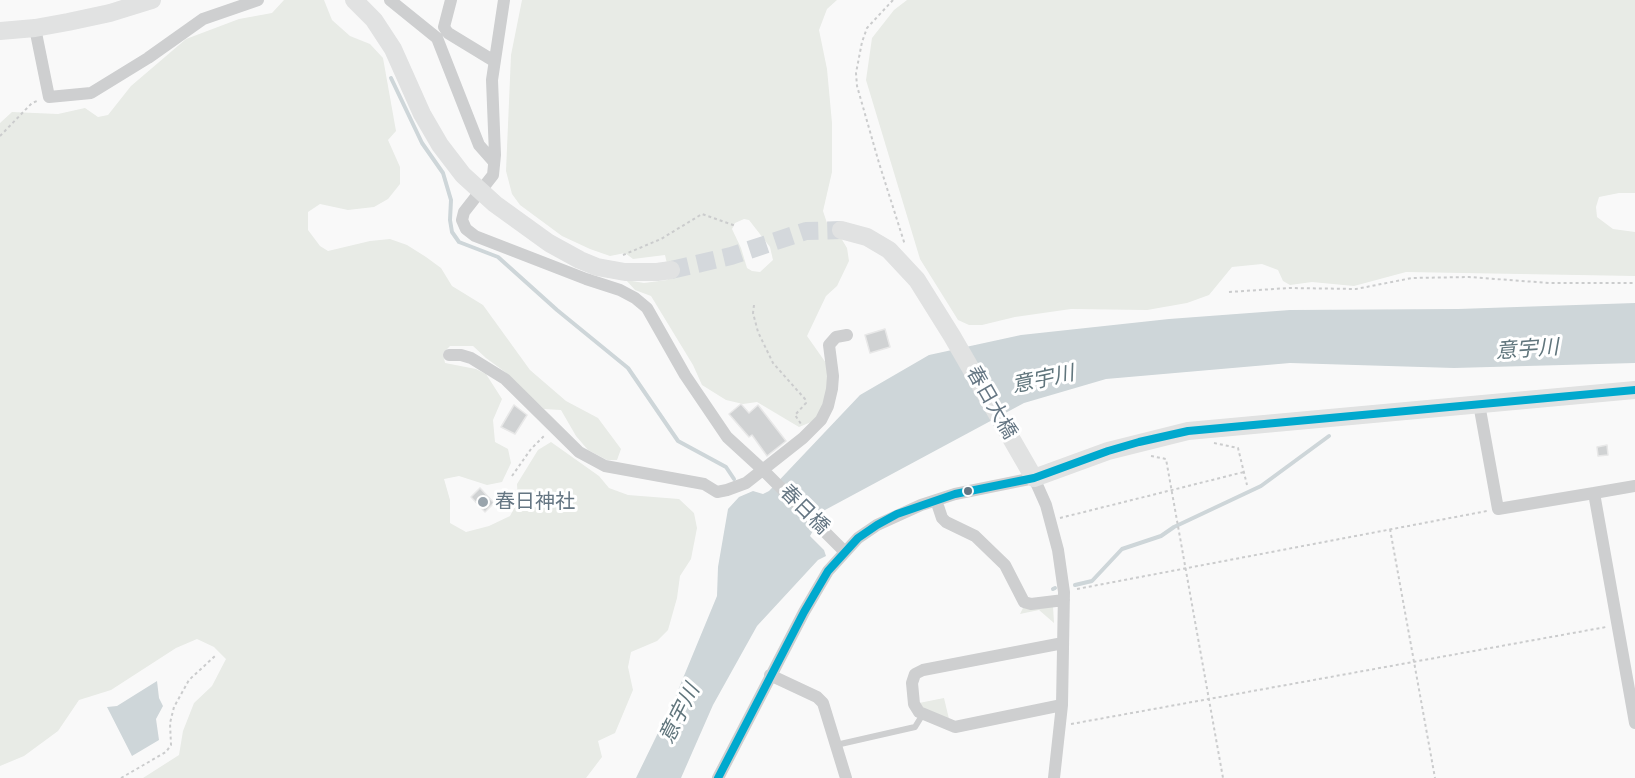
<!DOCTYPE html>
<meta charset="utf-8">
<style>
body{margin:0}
canvas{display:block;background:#f9f9f9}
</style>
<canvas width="1635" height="778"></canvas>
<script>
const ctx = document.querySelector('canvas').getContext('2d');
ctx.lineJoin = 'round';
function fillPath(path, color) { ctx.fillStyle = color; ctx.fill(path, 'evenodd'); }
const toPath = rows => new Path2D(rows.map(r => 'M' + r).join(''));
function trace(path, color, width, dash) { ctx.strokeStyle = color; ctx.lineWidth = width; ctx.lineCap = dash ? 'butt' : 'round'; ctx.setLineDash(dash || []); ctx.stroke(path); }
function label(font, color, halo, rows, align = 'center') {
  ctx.font = font + ' Arial,"Noto Sans JP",sans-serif'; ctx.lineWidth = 6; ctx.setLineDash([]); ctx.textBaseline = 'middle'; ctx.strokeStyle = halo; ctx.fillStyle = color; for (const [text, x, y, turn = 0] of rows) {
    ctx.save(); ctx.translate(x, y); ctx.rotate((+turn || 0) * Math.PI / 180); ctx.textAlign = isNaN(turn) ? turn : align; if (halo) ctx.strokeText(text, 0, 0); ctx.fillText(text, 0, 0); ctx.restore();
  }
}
fillPath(toPath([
 [284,0,324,0,332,20,350,36,370,44,383,58,396,131,388,140,400,167,400,184,388,199,374,207,348,210,320,204,308,212,308,230,320,246,328,251,370,241,390,239,407,245,426,257,441,268,452,286,483,305,530,370,566,401,598,418,621,449,617,460,607,460,588,450,576,436,561,410,544,409,505,372,486,358,473,346,450,346,443,353,445,363,476,369,486,374,502,399,493,420,495,442,508,449,511,463,502,482,487,485,459,476,444,479,450,500,450,523,466,532,489,526,510,516,518,501,517,484,538,450,551,442,599,476,609,488,628,495,679,499,694,513,697,528,691,559,680,576,677,598,668,630,657,641,631,652,628,667,633,690,615,733,598,741,602,757,586,778,143,778,179,755,183,731,194,703,212,686,226,659,214,647,197,639,176,648,111,690,79,700,58,731,24,756,0,766,0,123,12,112,58,114,85,108,98,117,108,115,131,86,186,39,239,19,272,13],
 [522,0,837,0,827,9,819,30,827,69,832,123,832,172,823,211,828,226,841,238,847,248,849,261,837,286,826,296,807,336,826,363,829,391,816,420,799,427,757,402,743,404,726,400,702,385,693,365,651,296,635,290,626,280,644,283,667,280,670,277,665,255,633,259,625,253,610,256,590,249,562,236,520,205,512,194,506,171,511,55],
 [744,219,749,220,770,247,773,260,760,272,752,271,747,268,741,248,732,229,735,223],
 [907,0,1635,0,1635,193,1619,193,1599,197,1596,207,1597,217,1613,229,1635,232,1635,276,1406,272,1354,286,1312,282,1290,285,1283,281,1278,270,1262,264,1232,267,1209,295,1187,303,1147,310,1071,309,1015,317,982,325,969,325,958,320,920,259,866,80,872,38,894,10],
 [1053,606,1054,623,1039,610,1020,614,1023,608],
 [944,698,949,719,922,709,919,703]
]), '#e8ebe6');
fillPath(toPath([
 [1635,303,1635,363,1454,368,1290,363,1106,379,1024,403,825,510,810,536,824,550,826,556,818,560,757,626,713,705,681,778,636,778,674,700,717,596,718,567,728,509,739,497,753,491,763,494,769,491,860,395,929,355,1021,335,1169,319,1290,310,1458,309],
 [157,681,159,698,163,706,156,719,159,740,132,756,107,707,117,706]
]), '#ced6d9');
trace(toPath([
 [391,78,422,143,443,173,451,200,450,220,452,232,459,242,498,257,557,310,628,368,678,441,726,467,734,479],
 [1075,585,1092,581,1122,549,1161,536,1174,527,1261,486,1329,436],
 [1053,589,1055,588]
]), '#ced6d9', 4);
const building = toPath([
 [885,329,890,347,870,353,865,335,885,329],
 [741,404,749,413,758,405,786,441,767,456,752,435,749,437,729,414,741,404],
 [514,405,527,415,515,434,501,427,514,405],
 [1607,445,1608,455,1598,456,1597,447,1607,445],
 [480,488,494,503,485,512,471,497,480,488]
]);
fillPath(building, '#d0d2d3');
trace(building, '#e8e8e8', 1.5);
trace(toPath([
 [671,270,731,256,806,231,841,230]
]), '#d4d8dc', 18, [18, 9]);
trace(toPath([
 [893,0,867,28,862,42,856,73,857,86,879,163,905,245],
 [0,136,32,103,37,101],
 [623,255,661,239,702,214,736,226],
 [1229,292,1289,288,1356,289,1412,278,1469,277,1549,283,1635,283],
 [754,305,753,313,758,332,773,363,805,399,806,403,795,415,801,424],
 [1214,443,1238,448,1247,485],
 [1151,456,1166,459,1223,778],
 [512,476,531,449,545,435],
 [1060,518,1244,472],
 [1390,529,1435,778],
 [1077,589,1487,511],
 [1071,724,1606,627],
 [121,778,166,752,171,745,170,723,174,707,189,680,215,656]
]), '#cbcccd', 2, [3, 3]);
trace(toPath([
 [836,745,915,727,923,714]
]), '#cecfd0', 6);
trace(toPath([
 [390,0,437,38,479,145,494,162],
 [451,0,444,27,448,33,494,61],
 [504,0,492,80,495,155,493,175,464,212,462,220,466,229,475,236,586,279,620,290,635,298,647,308,685,375,727,437,763,470,844,551],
 [35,28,49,97,91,93,148,58,203,19,258,0],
 [449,355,461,355,471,358,505,379,579,452,605,466,704,484,717,492,727,490,746,483,803,438,821,420,828,406,832,389,833,376,829,345,836,337,847,335],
 [1479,404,1498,509,1594,493,1635,723],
 [1594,493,1635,486],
 [936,500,942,518,946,522,975,536,1005,565,1024,602,1031,604,1064,600],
 [770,675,817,697,823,703,846,778],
 [1062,705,955,727,919,712,914,704,912,683,915,674,923,670,1063,643],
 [718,778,804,612,828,571,858,538,877,525,921,505,955,494,1034,478,1046,505,1058,550,1064,592,1062,705,1054,778]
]), '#cecfd0', 12);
trace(toPath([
 [354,0,374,20,393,49,422,114,440,145,463,175,495,204,549,243,580,260,597,267,625,272,657,272,671,270],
 [0,31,35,28,68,22,110,13,152,0],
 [841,230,867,237,889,250,917,280,952,336,1034,478,1108,451,1188,431,1635,390]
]), '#e1e2e2', 18);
trace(toPath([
 [718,778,804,612,828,571,858,538,877,525,897,514,955,494,1034,478,1108,451,1139,442,1188,431,1635,390]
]), '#00a9ce', 8);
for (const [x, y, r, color] of [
 [968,491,5,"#657683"],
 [483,502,6,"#99a4ac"]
]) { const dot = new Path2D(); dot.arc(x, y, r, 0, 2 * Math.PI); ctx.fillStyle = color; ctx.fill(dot); trace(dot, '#fff', 2); }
label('20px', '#657683', '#fff', [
 ["春日大橋",991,403,60],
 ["春日橋",804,510,45]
]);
label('20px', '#657683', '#fff', [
 ["春日神社",495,502]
], 'left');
label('italic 21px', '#60757c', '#fff', [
 ["意宇川",1527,350,-4],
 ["意宇川",1043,380,-12],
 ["意宇川",680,714,-63]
]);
</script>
